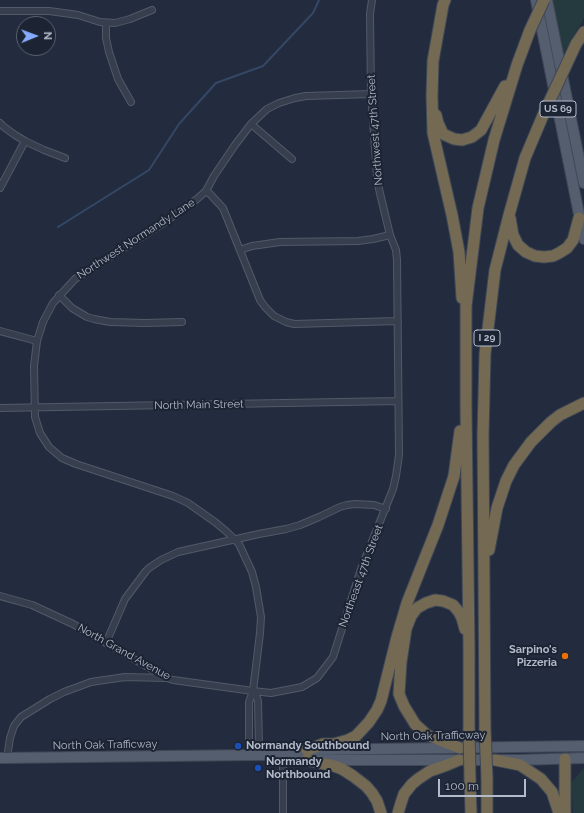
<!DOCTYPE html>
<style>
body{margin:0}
#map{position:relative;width:584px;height:813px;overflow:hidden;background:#232c3e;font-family:Raleway,sans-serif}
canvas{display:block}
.north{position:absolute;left:16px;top:16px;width:40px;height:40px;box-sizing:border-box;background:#1c2433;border:1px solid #58606f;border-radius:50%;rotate:89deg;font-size:11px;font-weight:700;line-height:16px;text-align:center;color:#b3bac9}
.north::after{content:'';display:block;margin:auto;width:14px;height:18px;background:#85aafc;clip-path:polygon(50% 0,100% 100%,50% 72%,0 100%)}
.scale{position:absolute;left:438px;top:779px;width:88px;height:18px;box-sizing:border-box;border:2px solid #b3bac9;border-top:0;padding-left:5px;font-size:12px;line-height:14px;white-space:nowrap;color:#b3bac9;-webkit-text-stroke:3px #1c2433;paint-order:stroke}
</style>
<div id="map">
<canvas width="584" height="813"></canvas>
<div class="north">N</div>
<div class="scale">100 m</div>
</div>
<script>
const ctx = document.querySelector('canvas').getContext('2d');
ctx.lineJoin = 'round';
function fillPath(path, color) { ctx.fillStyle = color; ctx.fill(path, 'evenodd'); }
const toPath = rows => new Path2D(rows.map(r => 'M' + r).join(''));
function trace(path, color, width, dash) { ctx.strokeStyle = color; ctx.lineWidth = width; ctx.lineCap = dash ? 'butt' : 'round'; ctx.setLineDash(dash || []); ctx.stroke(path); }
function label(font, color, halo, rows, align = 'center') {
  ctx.font = font + ' Raleway,sans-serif'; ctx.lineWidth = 4; ctx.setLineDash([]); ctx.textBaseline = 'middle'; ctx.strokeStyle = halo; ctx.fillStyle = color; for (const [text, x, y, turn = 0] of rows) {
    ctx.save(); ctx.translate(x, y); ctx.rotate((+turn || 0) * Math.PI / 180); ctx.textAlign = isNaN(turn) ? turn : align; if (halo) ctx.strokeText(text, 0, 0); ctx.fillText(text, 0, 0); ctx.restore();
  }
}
fillPath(toPath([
 [552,0,584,0,584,18,563,55],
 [584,768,584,813,573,813,572,782]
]), '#253a3f');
trace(toPath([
 [58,227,149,170,179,124,216,83,263,66,313,13,319,0]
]), '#354766', 2);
const minor = toPath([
 [0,11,49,11,78,15,100,22,115,23,130,19,152,10],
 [106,23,106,38,109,52,118,79,131,102],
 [0,123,4,127,15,135,25,141,44,150,65,158],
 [251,124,292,159],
 [0,188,25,141],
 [206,191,210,194,223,208,260,300,265,307,274,316,286,322,294,324,398,321],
 [240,250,252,246,280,242,358,241,373,239,390,235],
 [59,295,72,308,87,317,94,319,110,322,145,323,182,322],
 [0,331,37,341],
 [0,408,398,401],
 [0,596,32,605,73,624,167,678,173,680,253,691,271,693,302,687,317,678,333,657,361,569,393,489,396,476,399,455,397,260,396,250,390,235,379,189,377,175,371,94,370,14,372,0],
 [106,643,125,599,146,571,149,568,161,560,178,552,259,534,286,529,300,525,319,517,340,507,347,505,355,504,374,505,386,509],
 [253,691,256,695,258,701,259,746,253,755],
 [253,755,249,746,249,702,253,691,260,633,261,617,256,587,252,572,239,544,227,532,215,522,188,503,173,496,76,464,62,458,49,447,40,433,35,417,34,366,37,341,43,322,53,303,75,279,165,222,197,199,206,191,214,176,235,145,251,124,267,109,279,103,295,98,306,96,371,94],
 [283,755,283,813],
 [7,758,10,738,14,726,21,717,50,699,64,692,91,682,125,677,165,678]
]);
const primary = toPath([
 [536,0,584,239],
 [547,0,584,183],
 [287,754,307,750,584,746],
 [0,758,253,755,283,755,306,760,519,760,584,758]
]);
const motorway = toPath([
 [445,0,443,5,433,61,432,96,433,133,452,215,459,252,462,298],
 [576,44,584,32],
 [436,115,438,123,443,134,454,139,462,140,472,137,481,130,505,86],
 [510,218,513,235,518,245,526,252,535,256,544,257,553,256,559,253,567,248,573,240,579,218],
 [489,550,497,508,506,481,514,465,531,442,551,422,560,415,584,403],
 [485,729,483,435,485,354,495,270,509,215,525,158,544,113],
 [469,730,469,646,466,409,466,306,478,208,494,140,517,65,530,30],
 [460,748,427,735,415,724,404,706,399,694,401,662,406,629,411,616,417,608,426,603,435,600,443,601,453,605,459,612,462,618,465,629],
 [307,750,323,744,334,744,348,740,356,736,369,722,377,710,381,701,397,637,407,603,438,525,454,476,460,431],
 [565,759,565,813],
 [306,760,334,766,342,769,353,776,366,786,372,793,377,801,381,813],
 [495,760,520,765,541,779,552,792,559,813],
 [487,778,487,813],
 [470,779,471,813],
 [398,813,401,803,404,794,412,784,418,779,430,771,447,765,459,760]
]);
trace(minor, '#525a69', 8);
trace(primary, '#404857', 12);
trace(motorway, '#3f4756', 13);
trace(minor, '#373f4e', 6);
trace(primary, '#555e6e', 10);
trace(motorway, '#746a54', 11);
const motorwayBridge = toPath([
 [530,30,544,0],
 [544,113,576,44],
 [485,729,487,778],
 [469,730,470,779]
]);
trace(motorwayBridge, '#3f4756', 13, []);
trace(motorwayBridge, '#746a54', 11);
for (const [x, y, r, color] of [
 [565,656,4,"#e8710a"],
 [238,746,4,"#1a4fb4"],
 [258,768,4,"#1a4fb4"]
]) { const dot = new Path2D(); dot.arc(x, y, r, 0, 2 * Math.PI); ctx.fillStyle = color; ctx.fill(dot); trace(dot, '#1c2433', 1.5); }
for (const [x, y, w] of [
 [558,109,36],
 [487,338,26]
]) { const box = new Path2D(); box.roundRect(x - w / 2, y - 8, w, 16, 3); ctx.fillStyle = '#1c2433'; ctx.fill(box); trace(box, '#b3bac9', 1); }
label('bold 10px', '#b3bac9', null, [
 ["US 69",558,109],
 ["I 29",487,338]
]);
label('11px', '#b3bac9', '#1c2433', [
 ["Northwest 47th Street",375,130,-94],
 ["Northwest Normandy Lane",136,239,-33],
 ["North Main Street",199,405,-1],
 ["Northeast 47th Street",361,576,-70],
 ["North Grand Avenue",124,652,29],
 ["North Oak Trafficway",433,736,-1],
 ["North Oak Trafficway",105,745,-1]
]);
label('bold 11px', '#b3bac9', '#1c2433', [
 ["Sarpino's",557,650,"right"],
 ["Pizzeria",557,663,"right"],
 ["Normandy Southbound",246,746],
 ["Normandy",266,762],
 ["Northbound",266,775]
], 'left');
</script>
